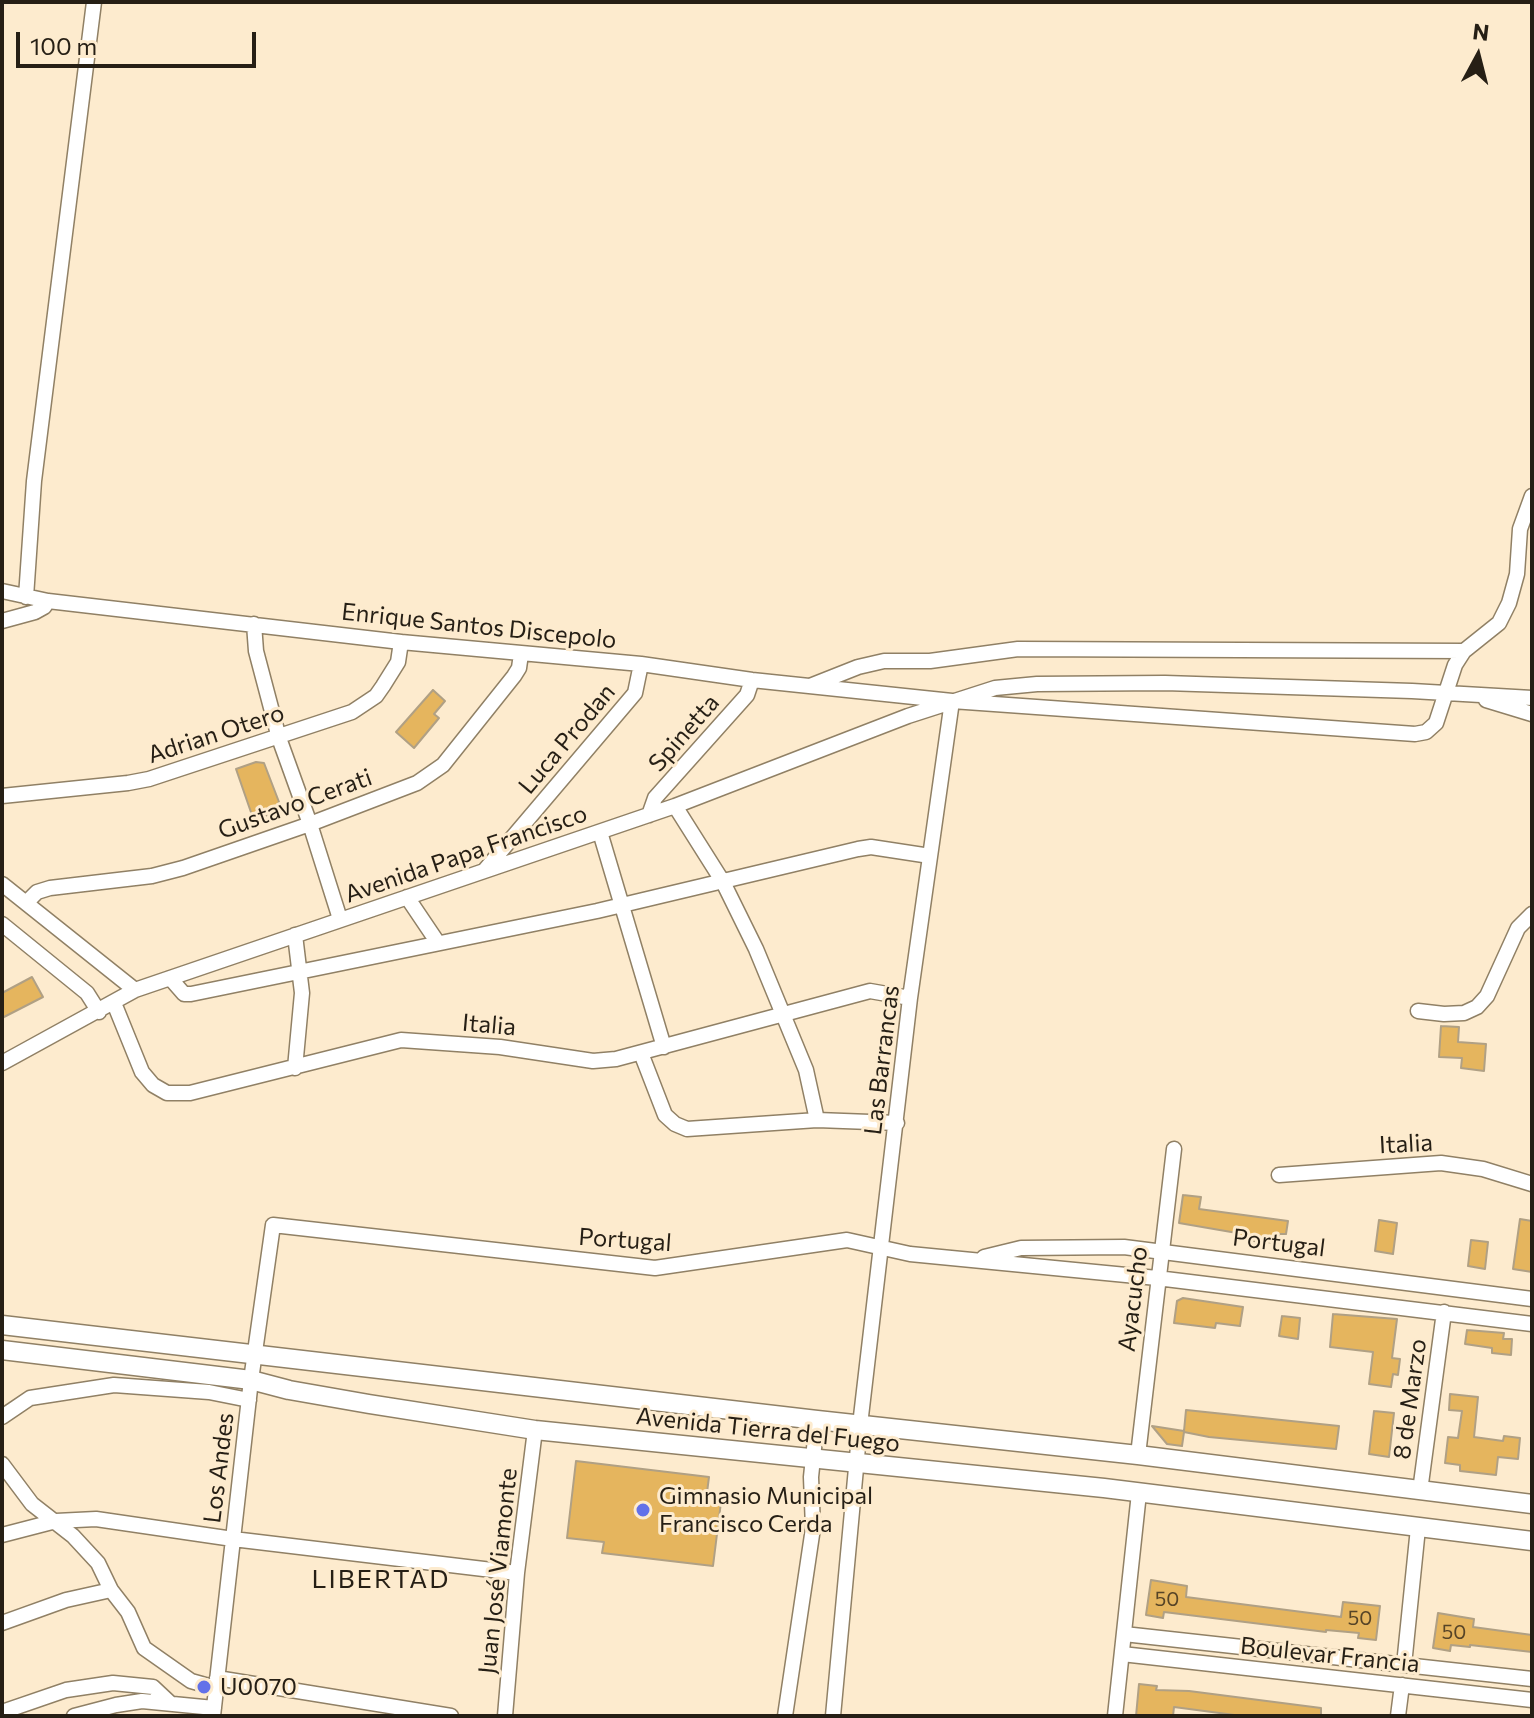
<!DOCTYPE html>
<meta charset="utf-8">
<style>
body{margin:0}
#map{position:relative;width:1534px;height:1718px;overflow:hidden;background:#fdebce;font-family:Commissioner,sans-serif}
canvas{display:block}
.frame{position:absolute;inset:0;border:4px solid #261f15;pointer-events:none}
.north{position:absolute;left:1438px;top:16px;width:80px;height:80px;-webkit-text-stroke:6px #fdebce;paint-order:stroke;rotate:7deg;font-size:22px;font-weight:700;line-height:32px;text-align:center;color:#261f15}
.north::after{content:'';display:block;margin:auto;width:28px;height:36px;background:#261f15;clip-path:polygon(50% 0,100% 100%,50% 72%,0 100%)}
.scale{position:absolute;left:16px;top:32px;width:240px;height:36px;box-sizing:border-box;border:4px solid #261f15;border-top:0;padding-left:10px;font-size:24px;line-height:28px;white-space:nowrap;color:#261f15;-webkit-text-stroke:6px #fdebce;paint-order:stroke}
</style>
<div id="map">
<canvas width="1534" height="1718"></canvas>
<div class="frame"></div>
<div class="north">N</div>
<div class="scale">100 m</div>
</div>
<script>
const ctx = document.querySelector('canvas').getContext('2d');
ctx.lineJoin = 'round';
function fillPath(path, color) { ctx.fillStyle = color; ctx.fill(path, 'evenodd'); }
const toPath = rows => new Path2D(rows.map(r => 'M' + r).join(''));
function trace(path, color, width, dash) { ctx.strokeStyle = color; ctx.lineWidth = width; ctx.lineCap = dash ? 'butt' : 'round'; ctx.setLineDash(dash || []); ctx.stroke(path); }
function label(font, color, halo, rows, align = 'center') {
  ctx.font = font + ' Commissioner,sans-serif'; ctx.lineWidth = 6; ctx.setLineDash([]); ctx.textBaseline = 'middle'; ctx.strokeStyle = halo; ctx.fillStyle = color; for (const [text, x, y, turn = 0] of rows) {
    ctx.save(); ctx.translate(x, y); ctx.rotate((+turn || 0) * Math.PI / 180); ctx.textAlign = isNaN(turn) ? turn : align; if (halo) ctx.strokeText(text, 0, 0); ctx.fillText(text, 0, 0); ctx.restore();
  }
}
const building = toPath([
 [433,690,445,701,434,714,439,718,414,748,396,732,433,690],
 [256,762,264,763,279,802,270,814,254,821,236,769,256,762],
 [32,977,43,997,2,1018,2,993,32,977],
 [1441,1026,1459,1027,1458,1042,1486,1044,1484,1071,1461,1068,1462,1058,1439,1057,1441,1026],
 [1183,1195,1201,1197,1199,1209,1288,1221,1286,1234,1279,1234,1278,1243,1253,1241,1236,1238,1237,1233,1179,1223,1183,1195],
 [1520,1219,1532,1221,1532,1272,1513,1269,1520,1219],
 [1379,1220,1397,1223,1393,1254,1375,1251,1379,1220],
 [1471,1240,1488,1242,1485,1269,1468,1266,1471,1240],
 [1183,1298,1243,1307,1240,1326,1216,1323,1215,1328,1174,1323,1177,1301,1183,1298],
 [1333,1314,1397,1319,1392,1358,1400,1359,1398,1375,1393,1374,1391,1387,1369,1384,1373,1352,1330,1347,1333,1314],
 [1282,1316,1300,1318,1298,1339,1279,1336,1282,1316],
 [1467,1330,1504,1333,1503,1339,1512,1339,1511,1355,1492,1353,1492,1348,1465,1344,1467,1330],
 [1450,1394,1478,1397,1474,1437,1503,1441,1504,1436,1520,1438,1518,1459,1498,1457,1496,1475,1460,1471,1460,1465,1445,1463,1448,1437,1458,1438,1462,1411,1449,1410,1450,1394],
 [1186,1410,1339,1426,1336,1449,1209,1437,1184,1432,1182,1446,1167,1444,1152,1426,1184,1431,1186,1410],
 [1374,1411,1394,1413,1389,1457,1369,1454,1374,1411],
 [576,1461,709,1477,706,1500,721,1502,713,1566,602,1553,604,1542,567,1538,576,1461],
 [1151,1580,1187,1586,1186,1597,1341,1617,1343,1602,1380,1606,1376,1640,1358,1638,1359,1633,1326,1630,1326,1632,1164,1612,1163,1618,1146,1615,1151,1580],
 [1438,1613,1474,1619,1473,1627,1532,1635,1532,1652,1470,1645,1470,1647,1451,1645,1450,1651,1433,1648,1438,1613],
 [1139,1684,1157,1686,1156,1690,1189,1691,1321,1708,1321,1716,1242,1716,1174,1707,1173,1716,1136,1716,1139,1684]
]);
fillPath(building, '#e5b55e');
trace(building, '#b0a084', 2);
const minor = toPath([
 [2,591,48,601,401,642,641,664,752,680,952,701,1415,734,1426,732,1436,723,1455,665,1464,651,1499,623,1509,603,1517,574,1520,529,1532,496],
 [26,597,34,481,94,2],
 [2,621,35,612,44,607,48,601],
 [254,624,256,651,279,738,310,824,340,919],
 [810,686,858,667,884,661,930,661,1018,649,1464,651],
 [1486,700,1532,714],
 [2,796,128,783,149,779,352,712,376,696,383,686,398,662,401,642],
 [675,806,723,882,756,949,806,1070,817,1120],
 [649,815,655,798,747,695,752,680],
 [600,832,664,1047],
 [484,871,635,693,641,664],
 [2,884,135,990],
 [407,897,438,943],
 [26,903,37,892,50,888,152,876,183,868,310,824,417,783,443,765,514,676,519,668,521,654],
 [2,924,87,993,99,1012],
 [170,978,184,994,191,994,597,911,858,849,871,847,930,856],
 [114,1003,142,1072,153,1085,167,1093,190,1093,401,1040,500,1047,593,1061,616,1059,870,991,910,998],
 [1418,1011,1444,1014,1464,1013,1477,1007,1487,996,1518,928,1532,914],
 [641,1053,665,1115,675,1124,687,1129,817,1120,897,1123],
 [2,1063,135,990,675,806,908,716,995,688,1037,684,1165,683,1412,691,1532,698],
 [295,1068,302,993,295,935],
 [1279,1175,1441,1163,1483,1169,1532,1184],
 [984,1257,1021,1248,1124,1247,1532,1299],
 [2,1417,30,1398,114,1385,209,1392,249,1400],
 [1138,1455,1174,1149],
 [2,1464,32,1504,73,1536,98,1563,111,1590,128,1612,144,1648,191,1681,216,1688],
 [1420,1491,1444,1312],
 [2,1535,56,1521,96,1519,233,1539,517,1573],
 [2,1623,66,1600,111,1590],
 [1124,1634,1532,1679],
 [1122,1654,1532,1700],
 [1404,1665,1418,1528],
 [217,1678,451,1716],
 [2,1712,66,1690,113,1683,153,1687,169,1702],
 [74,1716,116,1705,142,1701,214,1708],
 [213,1716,251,1380,273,1225,655,1268,847,1240,910,1254,1157,1278,1532,1324],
 [505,1716,517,1573,535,1430],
 [785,1716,813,1528,811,1477,817,1420],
 [833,1716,860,1425,910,998,952,701],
 [1115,1716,1139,1493],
 [1398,1716,1402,1685]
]);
const tertiary = toPath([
 [2,1325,817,1420,1138,1455,1532,1504],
 [2,1350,251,1380,289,1390,369,1404,535,1430,1104,1488,1532,1541]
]);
trace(minor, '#908065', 17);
trace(tertiary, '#908065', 21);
trace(minor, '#fff', 14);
trace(tertiary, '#fff', 18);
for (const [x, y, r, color] of [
 [643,1510,8,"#6271e9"],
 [204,1687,8,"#6271e9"]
]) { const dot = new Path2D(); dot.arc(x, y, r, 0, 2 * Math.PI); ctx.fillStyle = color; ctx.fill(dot); trace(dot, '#fdebce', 3); }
label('20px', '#564427', null, [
 ["50",1167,1599],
 ["50",1360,1618],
 ["50",1454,1632]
]);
label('24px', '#261f15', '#fdebce', [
 ["Enrique Santos Discepolo",479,626,6],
 ["Spinetta",684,733,-49],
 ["Adrian Otero",216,734,-18],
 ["Luca Prodan",567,739,-50],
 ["Gustavo Cerati",295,804,-20],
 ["Avenida Papa Francisco",466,854,-19],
 ["Italia",489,1025,5],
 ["Las Barrancas",882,1060,-83],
 ["Italia",1406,1144,-3],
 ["Portugal",625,1240,4],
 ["Portugal",1279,1243,7],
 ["Ayacucho",1133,1299,-83],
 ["8 de Marzo",1410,1399,-82],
 ["Avenida Tierra del Fuego",768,1430,6],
 ["Los Andes",219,1468,-83],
 ["Juan José Viamonte",498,1571,-84],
 ["Boulevar Francia",1330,1655,6]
]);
label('24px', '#261f15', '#fdebce', [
 ["Gimnasio Municipal",659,1496],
 ["Francisco Cerda",659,1524],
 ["U0070",220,1687]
], 'left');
ctx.letterSpacing = '2px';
label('26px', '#261f15', '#fdebce', [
 ["LIBERTAD",381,1579]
]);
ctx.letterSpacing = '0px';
</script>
